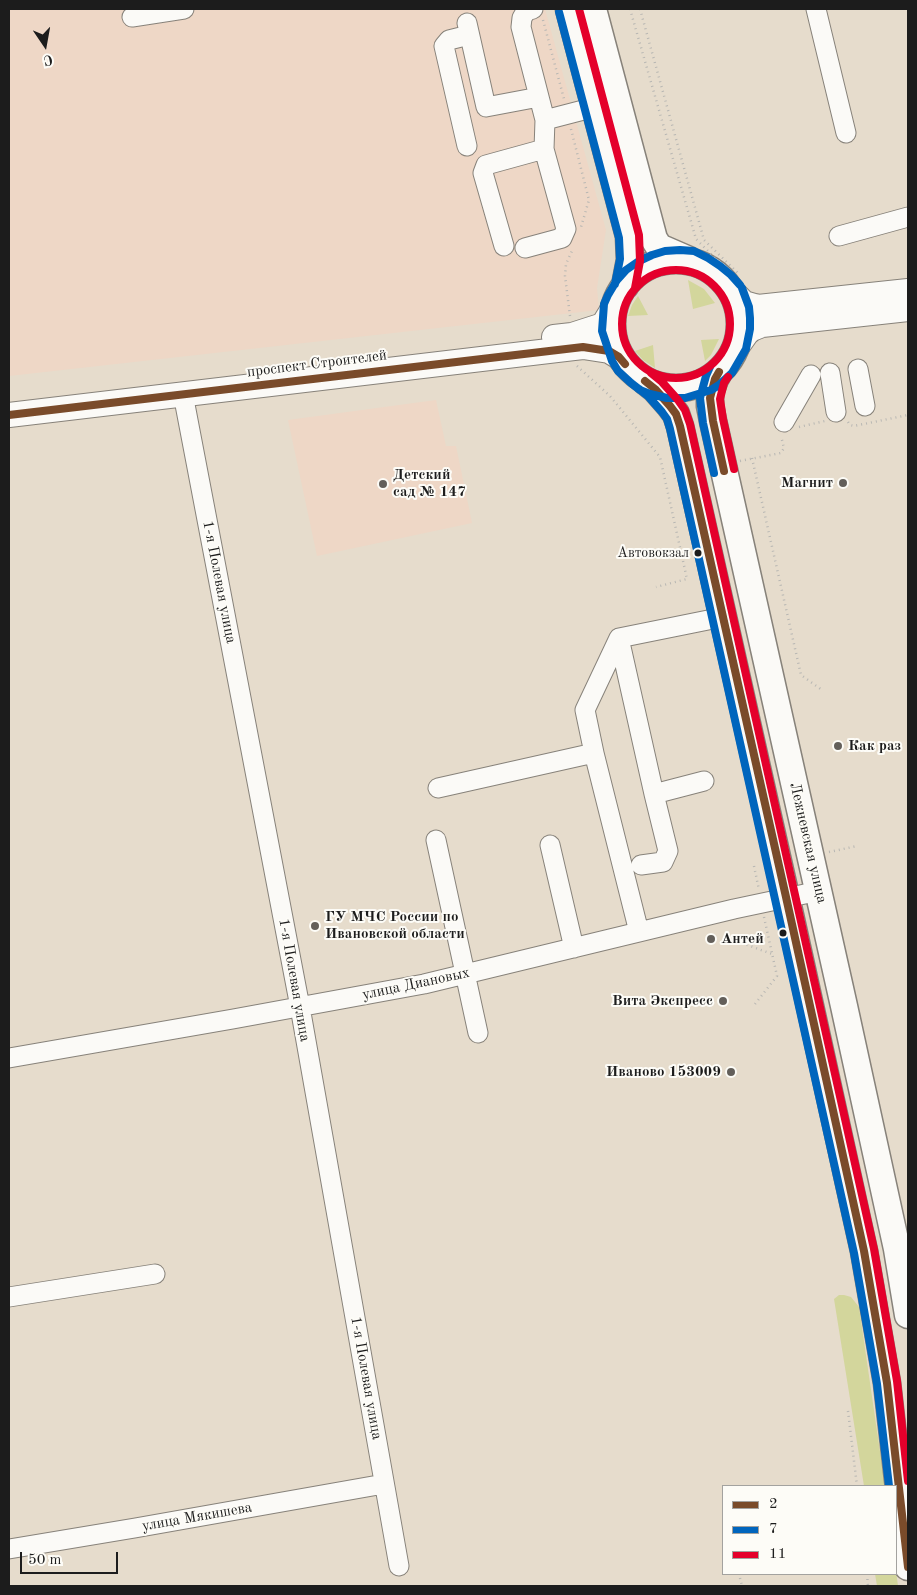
<!DOCTYPE html>
<meta charset="utf-8">
<style>
body{margin:0}
#map{position:relative;width:917px;height:1595px;overflow:hidden;background:#e6dccc;font-family:"Old Standard TT",serif}
canvas{display:block}
.frame{position:absolute;inset:0;border:10px solid #1c1c1c;pointer-events:none}
.legend{position:absolute;left:722px;top:1485px;width:175px;height:90px;box-sizing:border-box;background:#fdfcf7;border:1px solid #a3a29f;margin:0;padding:6px 9px;list-style:none;font-size:15px;color:#1c1c1c}
.legend li{display:flex;align-items:center;gap:10px;height:25px}
.legend b{width:25px;border:1px solid #a3a29f}
.north{position:absolute;left:20px;top:20px;width:50px;height:50px;-webkit-text-stroke:4px #fdfcf7;paint-order:stroke;rotate:168deg;font-size:14px;font-weight:700;line-height:20px;text-align:center;color:#1c1c1c}
.north::after{content:'';display:block;margin:auto;width:18px;height:22px;background:#1c1c1c;clip-path:polygon(50% 0,100% 100%,50% 72%,0 100%)}
.scale{position:absolute;left:20px;top:1552px;width:98px;height:22px;box-sizing:border-box;border:2px solid #1c1c1c;border-top:0;padding-left:6px;font-size:15px;line-height:18px;white-space:nowrap;color:#1c1c1c;-webkit-text-stroke:4px #fdfcf7;paint-order:stroke}
</style>
<div id="map">
<canvas width="917" height="1595"></canvas>
<div class="frame"></div>
<ul class="legend">
<li><b style="height:6px;background:#7a4b2a"></b>2</li>
<li><b style="height:6px;background:#0065bd"></b>7</li>
<li><b style="height:6px;background:#e4002b"></b>11</li>
</ul>
<div class="north">С</div>
<div class="scale">50 m</div>
</div>
<script>
const ctx = document.querySelector('canvas').getContext('2d');
ctx.lineJoin = 'round';
function fillPath(path, color) { ctx.fillStyle = color; ctx.fill(path, 'evenodd'); }
const toPath = rows => new Path2D(rows.map(r => 'M' + r).join(''));
function trace(path, color, width, dash) { ctx.strokeStyle = color; ctx.lineWidth = width; ctx.lineCap = dash ? 'butt' : 'round'; ctx.setLineDash(dash || []); ctx.stroke(path); }
function label(font, color, halo, rows, align = 'center') {
  ctx.font = font + ' "Old Standard TT",serif'; ctx.lineWidth = 4; ctx.setLineDash([]); ctx.textBaseline = 'middle'; ctx.strokeStyle = halo; ctx.fillStyle = color; for (const [text, x, y, turn = 0] of rows) {
    ctx.save(); ctx.translate(x, y); ctx.rotate((+turn || 0) * Math.PI / 180); ctx.textAlign = isNaN(turn) ? turn : align; if (halo) ctx.strokeText(text, 0, 0); ctx.fillText(text, 0, 0); ctx.restore();
  }
}
fillPath(toPath([
 [9,9,545,9,606,230,597,288,599,310,9,376],
 [436,400,446,446,456,446,472,523,317,556,288,420]
]), '#eed7c6');
fillPath(toPath([
 [688,280,704,289,715,303,693,309],
 [638,296,648,315,628,316,632,305],
 [719,339,711,355,705,361,701,340],
 [653,345,655,368,643,360,635,351],
 [839,1295,844,1295,851,1297,859,1307,885,1486,864,1486,834,1299],
 [896,1571,898,1586,877,1586,875,1574,896,1574]
]), '#d3d69c');
const minor = toPath([
 [533,9,526,11,522,18,521,27,545,120,595,107],
 [816,9,846,133],
 [132,17,184,9],
 [467,23,486,107,539,97],
 [467,146,444,46,449,40,469,35],
 [839,236,908,217],
 [504,246,483,173,486,165,544,149],
 [525,248,562,238,566,229,544,149,545,120],
 [858,369,865,406],
 [830,373,836,412],
 [183,394,300,1007,399,1566],
 [784,422,811,375],
 [594,753,585,710,619,638],
 [438,788,594,753,639,932],
 [654,794,619,638,723,617],
 [436,840,478,1033],
 [550,845,574,948],
 [641,865,663,862,668,851,654,794,704,781],
 [9,1058,233,1019,424,984,734,909,819,891],
 [9,1297,155,1274],
 [9,1549,135,1528,384,1484]
]);
const major = toPath([
 [733,292,744,303,758,307,908,291],
 [554,337,572,335,603,325,614,307],
 [732,354,747,333,752,329,762,325,908,309],
 [9,415,574,348,583,347,609,351,619,357,625,364]
]);
const highway = toPath([
 [569,9,629,236,630,260,625,286],
 [593,9,654,239,659,247,689,260],
 '612 324a64 64 0 1 1 128 0a64 64 0 1 1-128 0Z',
 [719,372,715,379,710,392,710,406,713,421,844,1006,897,1249,908,1315],
 [645,381,655,389,670,406,676,414,680,426,786,897,864,1251,887,1383,908,1567]
]);
trace(minor, '#87827a', 21);
trace(major, '#87827a', 26);
trace(highway, '#87827a', 29);
trace(toPath([
 [630,9,696,239,732,275],
 [640,9,704,240,740,275],
 [543,20,564,99],
 [571,129,589,200,581,227],
 [570,316,565,276,566,264,572,251],
 [577,366,610,396,660,457,687,579,656,587],
 [848,422,850,425,854,426,908,415],
 [799,427,825,421],
 [752,458,801,675,822,690],
 [740,461,781,453,784,448,781,436],
 [829,852,857,846],
 [754,866,759,890],
 [742,943,772,954],
 [755,1004,777,976,764,917],
 [848,1411,857,1486],
 [867,1574,868,1586],
 [740,1578,742,1586]
]), '#b8b7b3', 2.5, [1, 4]);
trace(minor, '#fbfaf7', 19);
trace(major, '#fbfaf7', 24);
trace(highway, '#fbfaf7', 26);
trace(toPath([
 [719,372,715,379,710,398,713,421,724,471],
 [645,381,655,389,670,406,676,414,680,426,786,897,864,1251,887,1383,908,1567],
 [9,415,583,347,609,351,619,357,625,364]
]), '#7a4b2a', 8);
trace(toPath([
 [559,12,619,238,620,259,615,284],
 [740,285,731,275,720,266,708,258,694,251,680,250,665,251,652,255,639,261,626,270,617,280,608,295,604,304,602,331,612,361,618,371,631,383,640,390,650,394,667,398,685,398,711,390,719,385,732,373,746,349,750,329,750,318,749,307,742,288],
 [710,367,706,376,700,398,703,423,714,473],
 [639,389,648,396,662,412,667,419,670,429,854,1253,877,1384,889,1486]
]), '#0065bd', 8);
trace(toPath([
 [579,9,639,235,640,261,635,288],
 '622 324a54 54 0 1 1 108 0a54 54 0 1 1-108 0Z',
 [651,373,662,382,678,400,685,410,690,424,874,1249,897,1381,908,1481],
 [728,377,724,383,720,399,723,419,734,469]
]), '#e4002b', 8);
for (const [x, y, r, color] of [
 [843,483,5,"#635f5a"],
 [383,484,5,"#635f5a"],
 [698,553,4.5,"#1c1c1c"],
 [838,746,5,"#635f5a"],
 [315,926,5,"#635f5a"],
 [783,933,4.5,"#1c1c1c"],
 [711,939,5,"#635f5a"],
 [723,1001,5,"#635f5a"],
 [731,1072,5,"#635f5a"]
]) { const dot = new Path2D(); dot.arc(x, y, r, 0, 2 * Math.PI); ctx.fillStyle = color; ctx.fill(dot); trace(dot, '#fdfcf7', 2); }
label('14px', '#1c1c1c', '#fdfcf7', [
 ["Автовокзал",689,553]
], 'right');
label('15px', '#1c1c1c', '#fdfcf7', [
 ["проспект Строителей",317,364,-7],
 ["1-я Полевая улица",219,582,79],
 ["Лежневская улица",808,843,77],
 ["1-я Полевая улица",294,980,80],
 ["улица Диановых",416,984,-12],
 ["1-я Полевая улица",366,1378,80],
 ["улица Мякишева",197,1517,-10]
]);
label('bold 15px', '#1c1c1c', '#fdfcf7', [
 ["Детский",393,475],
 ["сад № 147",393,492],
 ["Магнит",833,483,"right"],
 ["Как раз",848,746],
 ["ГУ МЧС России по",325,917],
 ["Ивановской области",325,934],
 ["Антей",721,939],
 ["Вита Экспресс",713,1001,"right"],
 ["Иваново 153009",721,1072,"right"]
], 'left');
</script>
